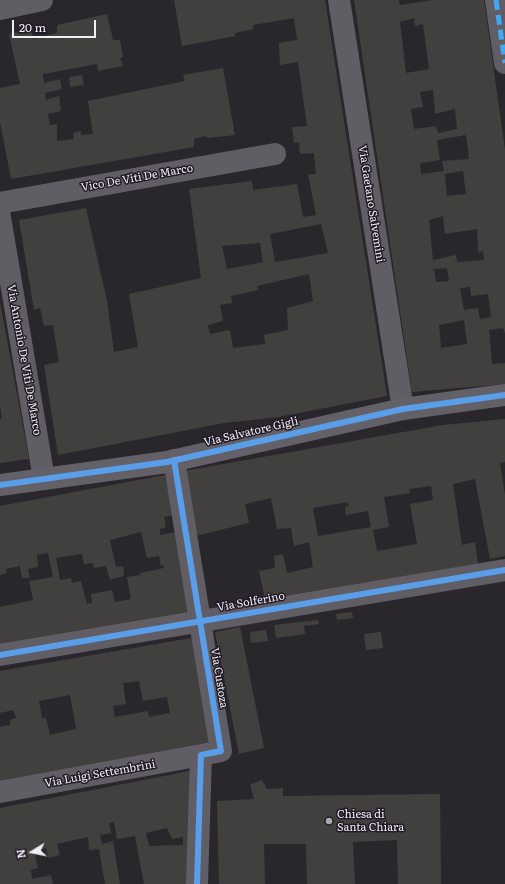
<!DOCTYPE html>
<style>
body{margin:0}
#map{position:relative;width:505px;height:884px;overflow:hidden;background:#29272c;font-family:Literata,serif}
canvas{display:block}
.north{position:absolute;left:12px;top:832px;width:40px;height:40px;-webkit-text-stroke:3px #1f1a26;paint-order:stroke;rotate:260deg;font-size:11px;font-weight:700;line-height:16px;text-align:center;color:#f2eef6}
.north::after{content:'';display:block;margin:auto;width:14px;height:18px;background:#f2eef6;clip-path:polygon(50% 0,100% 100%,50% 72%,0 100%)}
.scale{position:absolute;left:12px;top:20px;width:84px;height:18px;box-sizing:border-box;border:2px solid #f2eef6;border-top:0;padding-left:5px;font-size:12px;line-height:14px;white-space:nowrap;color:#f2eef6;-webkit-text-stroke:3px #1f1a26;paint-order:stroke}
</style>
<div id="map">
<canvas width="505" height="884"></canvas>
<div class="north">N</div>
<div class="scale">20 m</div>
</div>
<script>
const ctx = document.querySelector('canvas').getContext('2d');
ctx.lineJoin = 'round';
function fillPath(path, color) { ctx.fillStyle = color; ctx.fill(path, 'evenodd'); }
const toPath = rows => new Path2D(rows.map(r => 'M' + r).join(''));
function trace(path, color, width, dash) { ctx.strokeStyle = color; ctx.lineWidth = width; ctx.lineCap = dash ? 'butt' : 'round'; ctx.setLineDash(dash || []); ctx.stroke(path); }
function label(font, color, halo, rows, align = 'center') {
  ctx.font = font + ' Literata,serif'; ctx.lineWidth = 3; ctx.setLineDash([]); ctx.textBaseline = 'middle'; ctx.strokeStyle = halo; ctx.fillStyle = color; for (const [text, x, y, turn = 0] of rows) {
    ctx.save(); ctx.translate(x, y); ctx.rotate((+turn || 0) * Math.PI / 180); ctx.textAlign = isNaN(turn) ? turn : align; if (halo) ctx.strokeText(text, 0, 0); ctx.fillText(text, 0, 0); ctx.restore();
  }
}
fillPath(toPath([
 [174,0,325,0,387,396,278,417,224,423,58,455,44,365,59,362,53,325,44,326,40,308,34,310,19,220,86,208,107,301,114,352,138,347,129,294,201,278,189,189,252,181,253,190,297,184,303,217,316,215,308,174,316,174,314,153,300,154,299,142,294,143,292,127,307,126,298,62,280,65,279,43,297,40,294,18,253,25,253,29,235,33,235,36,182,46],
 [321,224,328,253,275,262,270,234],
 [260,243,263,262,227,269,222,246],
 [309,274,313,301,287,308,288,330,264,335,265,344,233,348,230,330,210,334,208,325,223,321,220,305,232,303,231,296,258,290,257,286],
 [354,0,399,0,400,5,433,0,484,0,505,150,505,333,503,328,489,330,492,364,505,363,505,384,412,392],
 [414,18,415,26,423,24,429,69,406,73,400,22],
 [433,90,435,114,455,109,457,129,438,133,436,126,414,129,411,109,423,107,420,92],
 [466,135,469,159,442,161,444,171,421,174,420,163,440,160,437,140],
 [463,171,466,194,447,196,445,174],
 [443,216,445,234,477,229,478,252,483,251,484,260,457,262,456,255,433,260,429,220],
 [447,268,449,281,436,282,434,269],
 [470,287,471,296,488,294,491,317,480,319,478,308,464,310,460,288],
 [464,320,467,344,441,348,439,325],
 [107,14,113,40,120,40,123,57,120,58,123,66,98,71,97,64,43,74,44,83,60,79,62,89,45,93,46,100,59,96,61,111,48,114,50,125,57,124,57,141,74,139,73,133,81,131,81,135,93,134,88,101,185,81,183,75,223,68,235,135,208,138,206,136,194,139,194,147,11,179,0,122,0,88,20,84,9,34,31,29,33,39,57,33,57,25],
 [82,75,84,85,70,87,69,77],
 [0,302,29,459,0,463,0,419,2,419,0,405],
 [505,419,505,462,500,463,505,495,505,556,490,559,475,479,453,484,462,545,475,542,478,564,265,599,259,571,275,568,274,556,283,554,287,573,313,567,309,542,294,546,291,528,277,529,271,498,245,504,249,523,195,536,184,471,443,425],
 [431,486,433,500,410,504,417,544,377,551,373,530,389,527,384,497,410,493,409,489],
 [348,502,349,506,345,507,346,515,368,511,371,527,318,536,313,508],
 [165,475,174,515,164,517,166,527,160,529,160,535,177,532,193,613,0,646,0,607,33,600,29,581,53,577,48,553,37,555,38,567,28,569,30,578,22,578,20,566,6,569,7,573,0,575,0,506],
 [141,532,147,558,159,556,161,566,163,565,164,568,140,573,140,575,127,577,131,599,115,602,112,590,91,594,92,603,87,604,81,581,72,583,71,578,60,580,56,558,82,554,84,564,93,563,94,568,106,566,110,580,124,576,123,566,116,567,110,540],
 [352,612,353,618,337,620,336,614],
 [318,620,319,624,304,626,305,634,276,638,274,625],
 [240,627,264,748,239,754,215,632],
 [266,630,268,641,251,643,250,632],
 [381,632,383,648,366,650,364,634],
 [197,637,215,741,0,783,0,727,10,725,10,720,16,718,13,710,0,713,0,671],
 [139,681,143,701,167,697,170,713,149,717,148,711,115,717,113,706,126,704,123,683],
 [70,695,76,729,50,735,46,718,42,718,39,701],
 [195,770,195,884,144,884,135,836,117,839,114,822,109,823,111,833,100,835,102,844,113,841,120,884,105,884,99,849,89,850,88,837,57,844,60,855,48,858,46,848,34,851,38,868,31,870,32,879,51,875,53,884,0,884,0,808],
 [167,828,172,839,183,837,183,845,149,846,146,833],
 [262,780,267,789,283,788,283,796,440,794,441,884,398,884,397,840,353,842,355,884,307,884,306,844,264,844,265,884,219,884,217,801,254,799,250,785]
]), '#42403f');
trace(toPath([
 [339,0,403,409],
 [496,0,505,63],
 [0,9,42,0],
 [0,203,275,154],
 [0,217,44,479],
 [174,460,221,751,201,755,197,884],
 [0,655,505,570],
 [0,792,201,755]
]), '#605d64', 22);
trace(toPath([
 [0,485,167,462,403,409,505,395]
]), '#636068', 22);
trace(toPath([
 [496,0,505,63]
]), '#3fa9f5', 5, [10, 5]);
trace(toPath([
 [174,460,221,751,201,755,197,884],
 [0,485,167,462,403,409,505,395],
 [0,655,505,570]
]), '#5a9eea', 6);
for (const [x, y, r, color] of [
 [329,821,4,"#aca8af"]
]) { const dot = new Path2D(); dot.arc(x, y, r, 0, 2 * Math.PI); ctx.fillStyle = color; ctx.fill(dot); trace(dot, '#1f1a26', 1.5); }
label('11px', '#f2eef6', '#1f1a26', [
 ["Vico De Viti De Marco",137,178,-10],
 ["Via Gaetano Salvemini",371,204,81],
 ["Via Antonio De Viti De Marco",24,360,80],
 ["Via Salvatore Gigli",251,432,-13],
 ["Via Solferino",251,602,-10],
 ["Via Custoza",219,678,81],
 ["Via Luigi Settembrini",100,774,-10]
]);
label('11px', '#f2eef6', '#1f1a26', [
 ["Chiesa di",337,815],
 ["Santa Chiara",337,828]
], 'left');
</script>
